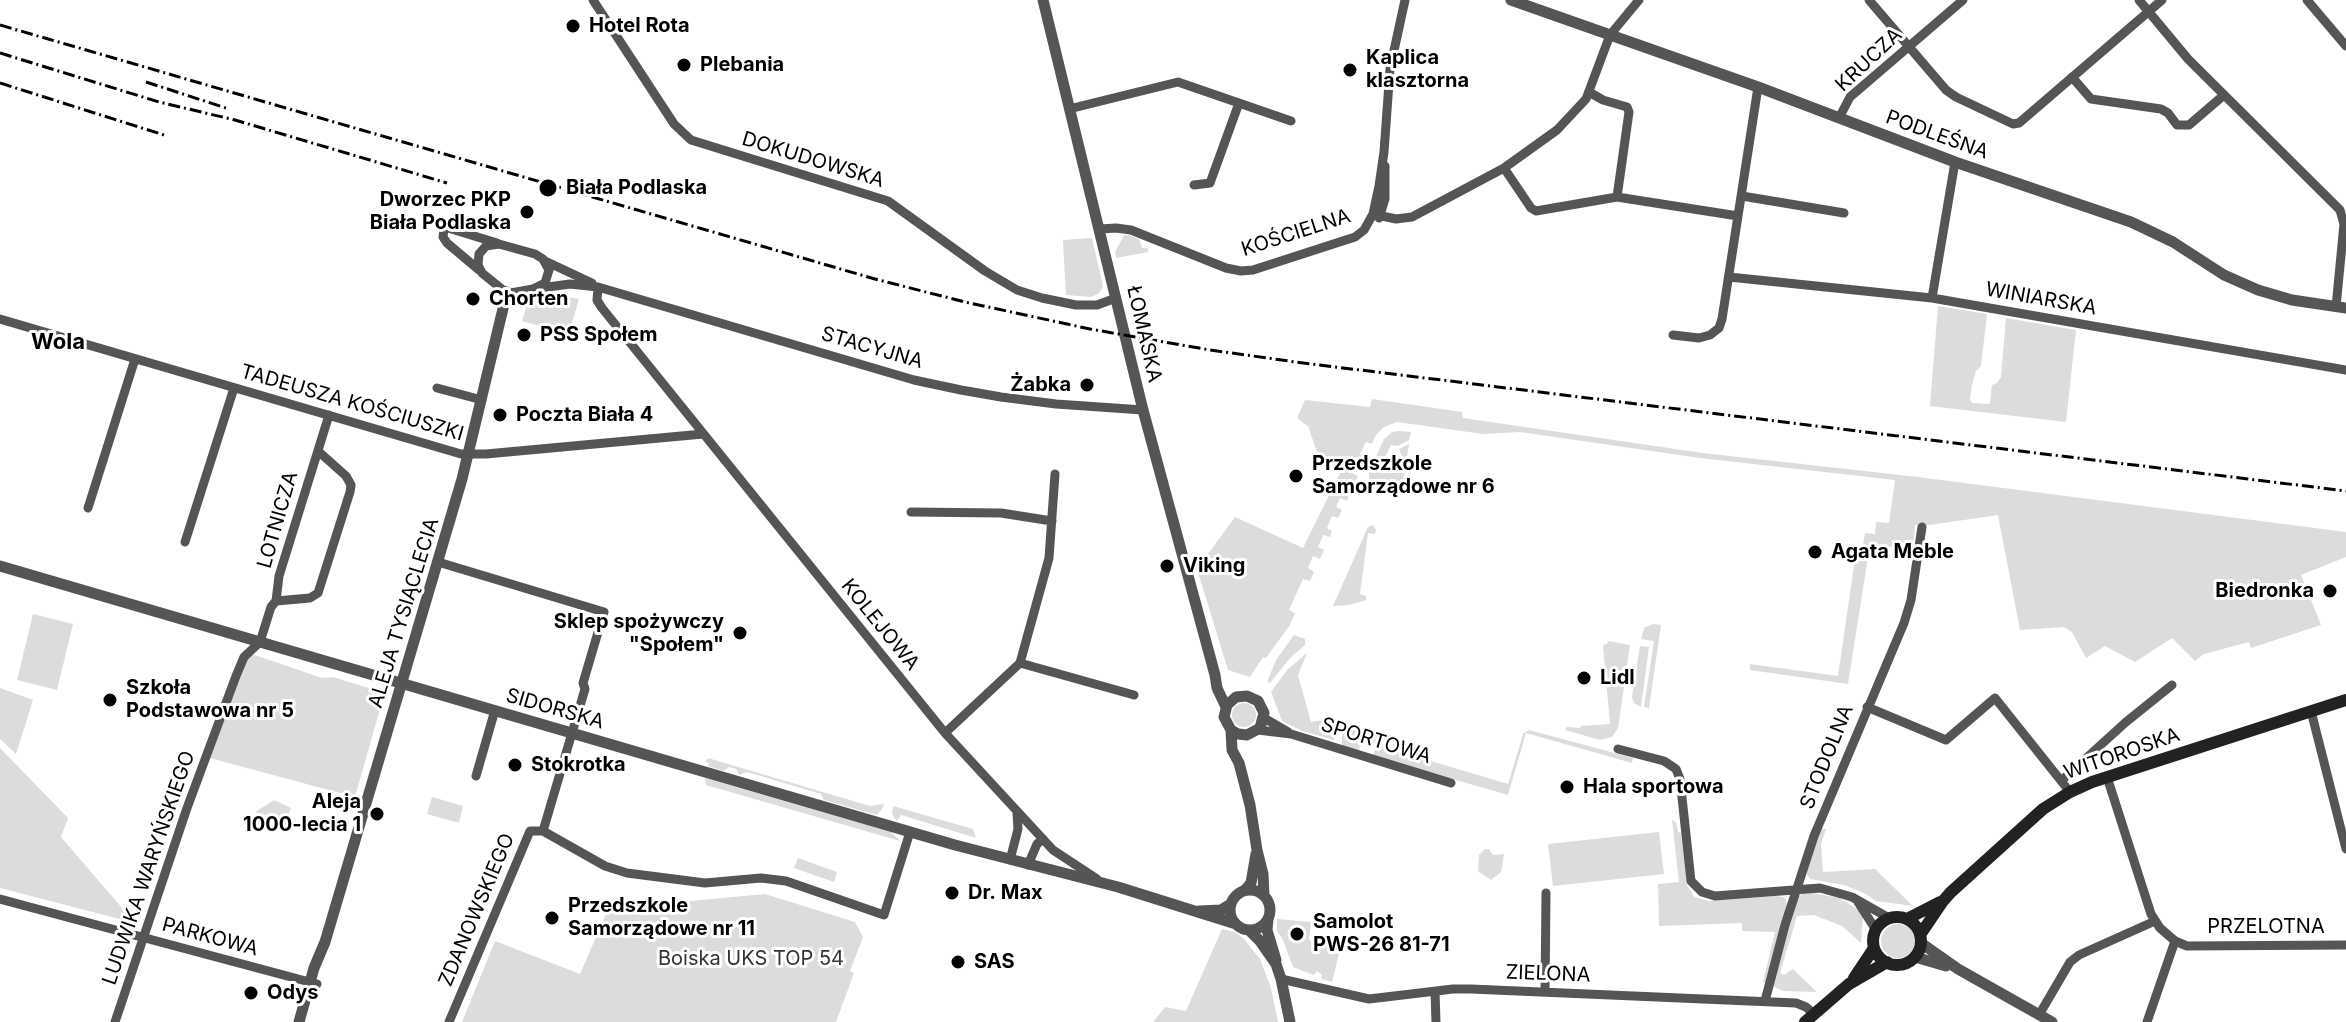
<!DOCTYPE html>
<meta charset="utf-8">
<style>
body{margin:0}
canvas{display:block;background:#fff}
</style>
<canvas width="2346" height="1022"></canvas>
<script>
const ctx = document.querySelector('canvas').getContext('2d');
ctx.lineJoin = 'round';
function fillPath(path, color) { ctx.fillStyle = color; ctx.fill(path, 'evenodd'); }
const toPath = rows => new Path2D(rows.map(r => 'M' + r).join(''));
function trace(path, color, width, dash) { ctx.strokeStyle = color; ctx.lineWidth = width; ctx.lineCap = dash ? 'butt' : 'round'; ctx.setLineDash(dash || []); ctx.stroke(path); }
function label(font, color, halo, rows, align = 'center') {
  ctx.font = font + ' Inter,sans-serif'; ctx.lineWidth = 6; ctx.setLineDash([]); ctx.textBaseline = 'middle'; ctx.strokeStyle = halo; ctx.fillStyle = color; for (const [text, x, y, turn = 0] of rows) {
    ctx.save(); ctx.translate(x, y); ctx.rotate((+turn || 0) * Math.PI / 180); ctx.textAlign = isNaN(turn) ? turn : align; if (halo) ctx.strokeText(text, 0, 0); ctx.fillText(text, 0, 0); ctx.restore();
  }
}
fillPath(toPath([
 [1124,235,1129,235,1139,239,1142,248,1148,248,1148,252,1116,258,1115,252],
 [1092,238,1103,286,1102,289,1098,294,1091,297,1066,295,1063,240],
 [563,296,579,299,569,334,522,321,527,304],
 [1938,306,1987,314,1981,366,1976,371,1972,385,1970,399,1972,403,1987,404,1990,403,1992,385,1997,383,2001,377,2006,318,2076,330,2066,422,1930,406],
 [1372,399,1462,412,1463,418,1703,453,1918,477,2346,532,2346,557,2301,575,2321,625,2251,648,2249,642,2204,654,2195,661,2172,638,2135,662,2105,646,2086,658,2072,632,2064,627,2020,630,1998,515,1930,525,1915,525,1913,550,1870,544,1848,684,1750,670,1750,664,1838,676,1857,545,1863,545,1865,533,1875,534,1876,522,1889,523,1895,480,1700,458,1520,432,1483,434,1397,422,1384,427,1376,435,1372,444,1366,442,1360,454,1366,457,1364,463,1357,461,1352,473,1358,476,1355,482,1348,480,1343,492,1349,495,1347,501,1340,498,1336,507,1342,510,1338,518,1332,516,1327,528,1332,531,1330,537,1323,535,1318,547,1324,550,1320,559,1313,556,1308,568,1314,572,1310,581,1303,579,1289,610,1295,613,1290,625,1266,658,1263,657,1250,677,1228,670,1197,569,1235,517,1303,548,1344,465,1317,452,1308,426,1297,418,1305,400,1370,407],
 [1399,431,1411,432,1409,440,1398,446,1391,445,1379,469,1398,472,1402,456,1399,449,1409,444,1403,483,1396,482,1389,488,1374,485,1369,479,1369,472,1384,439,1392,432],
 [1373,525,1376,530,1375,534,1368,533,1360,594,1366,596,1366,600,1349,605,1333,606,1368,527],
 [33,614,73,624,57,690,17,680],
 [1653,624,1661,625,1649,708,1644,707,1654,641,1641,639,1644,628],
 [1294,635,1305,639,1305,645,1290,658,1270,683,1267,682,1276,660],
 [1608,641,1630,645,1618,728,1612,737,1600,740,1565,730,1567,727,1580,728,1581,726,1610,724,1603,645,1607,644],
 [1640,646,1649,647,1641,707,1634,703,1632,697],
 [1307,653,1298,675,1311,722,1328,719,1337,721,1334,740,1302,731,1282,721,1271,692,1287,670],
 [255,655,322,678,333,677,375,690,380,709,355,797,206,757,244,657],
 [0,688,33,700,16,754,0,739],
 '1232 715a12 12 0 1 1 24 0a12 12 0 1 1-24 0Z',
 [1344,724,1385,735,1384,747,1508,784,1522,738,1523,734,1529,730,1633,758,1632,763,1526,733,1508,795,1373,756,1376,744,1363,740,1358,752,1342,747,1342,735],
 [0,748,68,818,61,837,135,923,0,888],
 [708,758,870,806,884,804,882,809,877,815,824,800,821,794,747,772,739,775,736,769,729,767,724,771,708,766,709,763,705,762],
 [705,778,891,832,900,841,706,785],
 [432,797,463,806,459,823,427,814],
 [274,800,291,808,286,822,255,812],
 [893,806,973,829,976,838,901,815,897,821,892,814],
 [1672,820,1676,822,1678,832,1681,833,1687,885,1694,897,1708,901,1776,896,1783,897,1786,900,1787,907,1766,983,1763,982,1775,932,1742,931,1742,923,1659,926,1658,884,1679,882],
 [1821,829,1826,829,1821,844,1823,872,1875,869,1913,906,1876,901,1864,893,1844,885,1810,879,1805,871],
 [1659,832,1664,874,1553,886,1548,844],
 [1485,849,1489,849,1493,855,1504,854,1501,872,1491,880,1478,871,1479,855],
 [798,858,837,872,834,882,794,868],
 [1813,893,1839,898,1857,909,1863,916,1861,943,1842,926,1814,915,1797,916,1780,973,1784,975,1793,969,1817,992,1783,991,1773,986,1797,898,1803,893],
 [765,894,855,922,863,937,850,971,854,973,836,1022,462,1022,495,941,580,974,613,898,690,901],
 [1277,919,1311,922,1309,940,1340,950,1332,982,1321,979,1322,975,1317,971,1314,975,1293,967,1283,940,1277,931],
 '1881 941a17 17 0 1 1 34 0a17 17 0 1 1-34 0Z',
 [1222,929,1235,932,1243,938,1260,959,1271,988,1278,1022,1153,1022,1165,1007,1186,1011]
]), '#dcdcdc');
trace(toPath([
 [593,0,674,124,691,140,888,201,985,271,1017,290,1042,298,1076,305,1097,305,1116,298],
 [1869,0,1946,90,1956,97,2013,124,2019,123,2162,0],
 [2139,0,2188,59,2340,210,2344,224,2336,307],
 [2307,0,2346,46],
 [2072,77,2091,99,2161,109,2168,113,2177,125,2189,125,2224,95],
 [1589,92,1603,100,1627,107,1629,112,1617,197],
 [1069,109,1178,82,1291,121],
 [1839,118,1850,97,1963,0],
 [1504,168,1531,208,1536,211,1617,197,1738,216],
 [1194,185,1210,183,1239,103],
 [1742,196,1844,213],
 [1373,214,1396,219,1412,217,1504,168,1557,130,1586,99,1610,35,1639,0],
 [1379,218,1385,199,1385,166],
 [1100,229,1116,228,1131,230,1226,268,1241,271,1253,270,1355,237,1364,230,1373,214,1379,186,1384,152,1390,69,1405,0],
 [499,244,535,254,543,259,549,270,545,283,533,289,511,293,503,290,482,273,478,265,479,254,486,246,499,244],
 [545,261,592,283],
 [479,270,447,243,443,237,444,229,445,227,497,243],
 [1729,277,1932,298,2346,370],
 [598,287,597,300,602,308,945,733,1053,850,1097,879],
 [533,289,570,284,598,287,914,380,961,390,1001,397,1056,404,1143,410],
 [1932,298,1955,162],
 [0,319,461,454,486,454,703,434],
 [1673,335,1699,338,1710,335,1719,328,1722,319,1758,87],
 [437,388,482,400],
 [88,508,135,359],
 [911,512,1001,513,1052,521],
 [185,542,234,388],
 [438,562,604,612,583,683,585,689,543,831,530,831,449,1022],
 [276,601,310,598,318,593,350,492,351,485,346,476,318,451],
 [1020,663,1134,695],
 [1867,707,1946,740,1995,698,2070,792],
 [2311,711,2346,849],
 [1264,718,1288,732],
 [1258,730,1291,734,1451,783],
 [945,733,1020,663,1049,558,1055,474],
 [1618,749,1664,761,1676,769,1680,779,1691,881,1702,892,1715,896,1820,888,1852,897,1889,918],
 [476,776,495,710],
 [2107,777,2151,914,2160,928,2175,941,2187,946,2346,945],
 [2061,781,2126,722,2172,685],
 [543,831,605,866,627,873,705,883,761,878,786,881,884,915,910,832],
 [1010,860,1018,829,1017,813],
 [1028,865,1037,844,1043,839],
 [0,899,317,984],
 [1858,902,1876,930],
 [1281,979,1369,999,1453,989,1471,989,1796,1003,1806,1007,1814,1014],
 [1435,992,1436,1022],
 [1545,992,1546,893],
 [1765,1001,1785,925,1814,836,1904,623,1911,600,1922,527],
 [2039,1015,2070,962,2079,955,2155,921],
 [115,1022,187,808,236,676,244,657,260,642,271,607,276,601,279,576,329,415],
 [2147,1022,2175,941]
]), '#555', 9);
trace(toPath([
 [1043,0,1143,410,1215,675,1217,688,1226,707],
 [1511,0,1758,87,1955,162,2131,222,2173,242,2224,275,2258,290,2292,300,2346,308],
 [0,566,955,845,1118,887,1236,924],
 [1231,730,1238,734,1247,735,1260,728,1264,713,1258,701,1247,696,1236,697,1227,705,1224,717,1231,730,1232,750,1239,763,1250,805,1257,850,1263,874,1264,896],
 '1230 910a20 20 0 1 1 40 0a20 20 0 1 1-40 0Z',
 [1244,891,1251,883,1256,854],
 [1199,911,1221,910,1231,904],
 [1268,919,1267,930,1276,960],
 [1249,930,1260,941,1276,964,1281,979,1290,1022],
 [1921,943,1958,969,2052,1022],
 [1915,957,1946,966],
 [299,1022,314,968,325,942,462,479,507,292]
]), '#555', 11);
trace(toPath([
 '1873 941a24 24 0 1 1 48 0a24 24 0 1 1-48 0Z',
 [1907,919,1940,902],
 [1920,935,1943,901,1951,892,2043,809,2070,792,2092,782,2346,700],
 [1854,978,1874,948],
 [1805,1022,1849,984,1887,962]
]), '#222', 12);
trace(toPath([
 [0,25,875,279,965,302,1090,329,1210,350,1303,363,2346,491],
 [0,53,159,102,235,120,447,183],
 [146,82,226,108],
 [0,83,164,135]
]), '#000', 3, [12, 4, 2, 4]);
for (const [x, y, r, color] of [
 [573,26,8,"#000"],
 [684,65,8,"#000"],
 [1350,70,8,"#000"],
 [548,188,10,"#000"],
 [527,212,8,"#000"],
 [473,299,8,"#000"],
 [524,335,8,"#000"],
 [1087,385,8,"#000"],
 [500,415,8,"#000"],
 [1296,476,8,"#000"],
 [1815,552,8,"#000"],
 [1167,566,8,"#000"],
 [2330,591,8,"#000"],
 [740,633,8,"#000"],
 [1584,678,8,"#000"],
 [110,700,8,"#000"],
 [515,765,8,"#000"],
 [1567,787,8,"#000"],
 [377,814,8,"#000"],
 [952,893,8,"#000"],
 [552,918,8,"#000"],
 [1297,934,8,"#000"],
 [958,962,8,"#000"],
 [251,993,8,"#000"]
]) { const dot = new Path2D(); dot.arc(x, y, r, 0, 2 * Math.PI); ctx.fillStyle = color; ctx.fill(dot); trace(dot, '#fff', 3); }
label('bold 20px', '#000', '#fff', [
 ["Hotel Rota",589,26],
 ["Kaplica",1366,58],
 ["klasztorna",1366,81],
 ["Plebania",700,65],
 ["Biała Podlaska",566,188],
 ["Dworzec PKP",511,200,"right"],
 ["Biała Podlaska",511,223,"right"],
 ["Chorten",489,299],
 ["PSS Społem",540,335],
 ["Żabka",1071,385,"right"],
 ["Poczta Biała 4",516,415],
 ["Przedszkole",1312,464],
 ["Samorządowe nr 6",1312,487],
 ["Agata Meble",1831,552],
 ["Viking",1183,566],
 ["Biedronka",2314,591,"right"],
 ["Sklep spożywczy",724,622,"right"],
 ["\"Społem\"",724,645,"right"],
 ["Lidl",1600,678],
 ["Szkoła",126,688],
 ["Podstawowa nr 5",126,711],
 ["Stokrotka",531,765],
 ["Hala sportowa",1583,787],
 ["Aleja",361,802,"right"],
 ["1000-lecia 1",361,825,"right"],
 ["Dr. Max",968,893],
 ["Przedszkole",568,906],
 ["Samorządowe nr 11",568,929],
 ["Samolot",1313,922],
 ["PWS-26 81-71",1313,945],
 ["SAS",974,962],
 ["Odys",267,993]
], 'left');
label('20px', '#000', '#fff', [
 ["KRUCZA",1869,60,-43],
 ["PODLEŚNA",1937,135,20],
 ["DOKUDOWSKA",813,160,17],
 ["KOŚCIELNA",1296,233,-18],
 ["WINIARSKA",2041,299,10],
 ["ŁOMASKA",1144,334,77],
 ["STACYJNA",872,348,16],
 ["TADEUSZA KOŚCIUSZKI",352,403,16],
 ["LOTNICZA",278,520,-74],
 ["ALEJA TYSIĄCLECIA",404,613,-73],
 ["KOLEJOWA",880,625,51],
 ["SIDORSKA",555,709,16],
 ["SPORTOWA",1376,741,17],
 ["WITOROSKA",2122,754,-19],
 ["STODOLNA",1827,757,-68],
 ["LUDWIKA WARYŃSKIEGO",149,868,-71],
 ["ZDANOWSKIEGO",477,910,-67],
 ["PRZELOTNA",2266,927],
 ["PARKOWA",210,937,15],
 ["ZIELONA",1548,974,2]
]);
label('20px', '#333', '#fff', [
 ["Boiska UKS TOP 54",751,959]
]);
label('bold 22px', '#000', '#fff', [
 ["Wola",58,342]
]);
</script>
